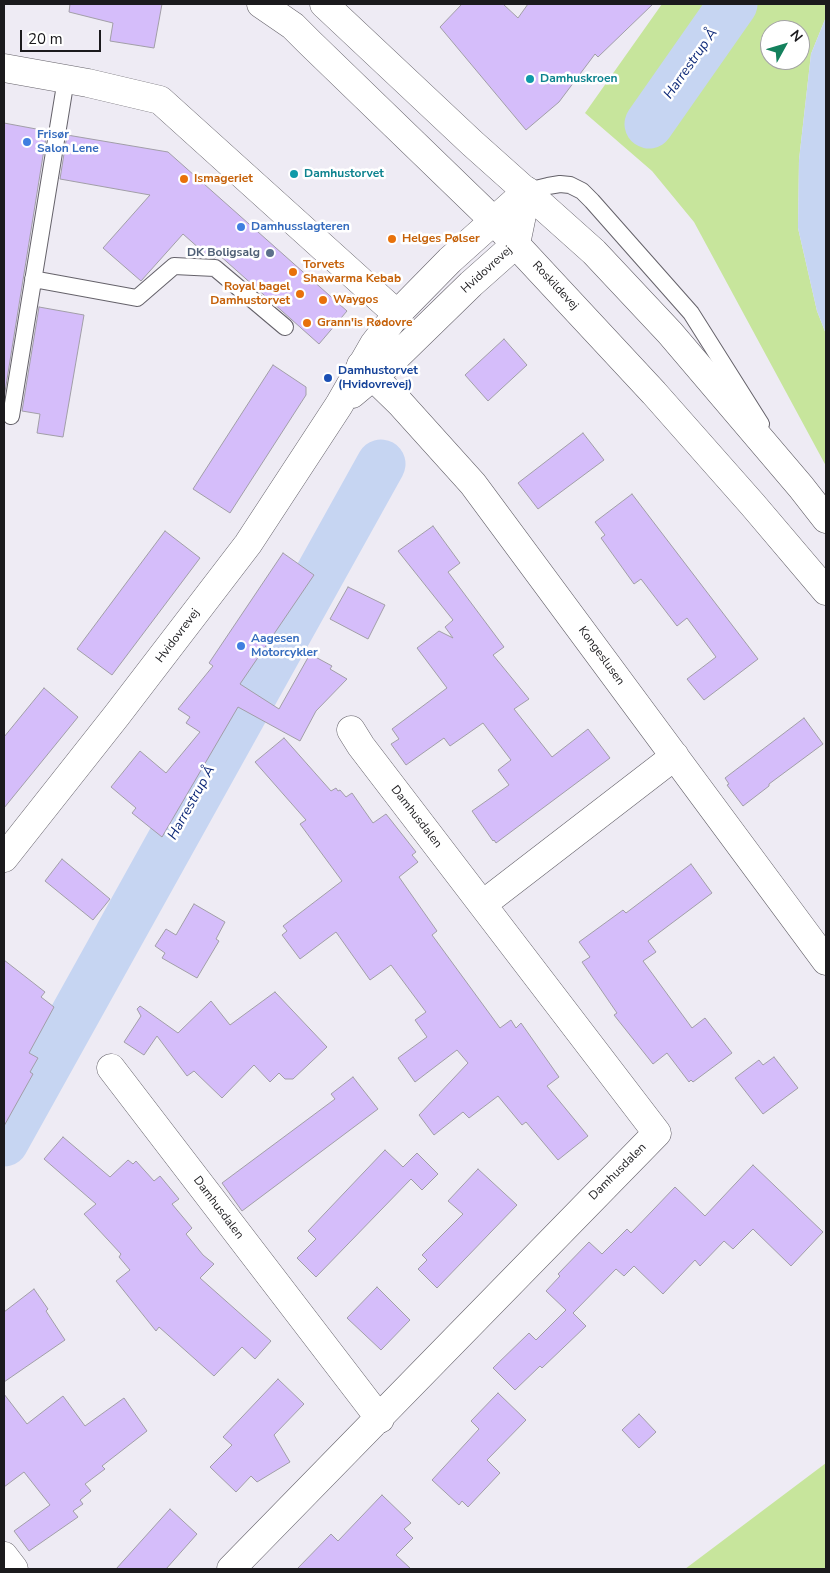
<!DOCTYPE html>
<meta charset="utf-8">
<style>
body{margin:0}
#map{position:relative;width:830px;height:1573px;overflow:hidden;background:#eeebf4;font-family:"Nunito Sans",sans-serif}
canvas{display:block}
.frame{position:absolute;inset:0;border:5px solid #1b1a1d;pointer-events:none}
.north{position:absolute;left:760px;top:20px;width:50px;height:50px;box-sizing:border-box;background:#fff;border:1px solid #a4a3a5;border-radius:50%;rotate:51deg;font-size:14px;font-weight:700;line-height:20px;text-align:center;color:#1b1a1d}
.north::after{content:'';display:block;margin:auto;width:18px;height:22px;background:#14815d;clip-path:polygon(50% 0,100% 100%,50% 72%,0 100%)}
.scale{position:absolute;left:20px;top:30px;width:81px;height:22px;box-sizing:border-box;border:2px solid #1b1a1d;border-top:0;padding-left:6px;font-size:15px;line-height:18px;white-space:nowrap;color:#1b1a1d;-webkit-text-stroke:4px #fff;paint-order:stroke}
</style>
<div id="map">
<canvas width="830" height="1573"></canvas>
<div class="frame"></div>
<div class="north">N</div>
<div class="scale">20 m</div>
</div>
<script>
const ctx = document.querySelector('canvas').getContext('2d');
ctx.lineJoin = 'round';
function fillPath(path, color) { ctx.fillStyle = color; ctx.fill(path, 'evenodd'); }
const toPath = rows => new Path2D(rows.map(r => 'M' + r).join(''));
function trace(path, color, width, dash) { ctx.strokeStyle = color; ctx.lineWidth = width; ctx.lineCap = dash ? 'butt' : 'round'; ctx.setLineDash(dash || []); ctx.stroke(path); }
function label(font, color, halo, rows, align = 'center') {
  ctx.font = font + ' "Nunito Sans",sans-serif'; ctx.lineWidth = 5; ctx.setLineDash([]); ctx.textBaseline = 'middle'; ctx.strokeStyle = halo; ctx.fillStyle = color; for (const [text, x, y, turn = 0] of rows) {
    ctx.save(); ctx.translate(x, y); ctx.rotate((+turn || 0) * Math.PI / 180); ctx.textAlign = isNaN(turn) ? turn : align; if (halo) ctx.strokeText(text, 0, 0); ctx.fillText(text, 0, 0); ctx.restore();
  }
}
fillPath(toPath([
 [662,4,826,4,826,17,811,54,799,160,798,228,817,311,826,334,826,466,694,222,652,171,585,113],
 [770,30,800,30,800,60,770,60],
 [826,1463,826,1569,685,1569]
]), '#c7e59c');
fillPath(toPath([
 [826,17,826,334,817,311,798,228,799,160,811,54]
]), '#c6d5f2');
trace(toPath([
 [649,124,733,4],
 [4,1142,381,464]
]), '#c6d5f2', 49);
const building = toPath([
 [70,4,162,4,154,48,110,41,113,23,69,12,70,4],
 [462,4,503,4,518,18,528,4,653,4,598,57,595,54,559,102,526,130,440,27,462,4],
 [4,123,47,131,4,398,4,123],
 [67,135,168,152,347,311,319,344,218,254,215,258,210,258,183,234,141,281,103,248,150,195,60,179,67,135],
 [39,307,84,315,63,437,37,433,40,414,22,411,39,307],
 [504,339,527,365,488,401,465,375,504,339],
 [273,365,306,387,306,395,230,513,193,489,273,365],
 [583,433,604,460,538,509,518,483,583,433],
 [632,494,758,659,704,700,687,679,716,657,687,618,677,626,641,579,634,584,601,538,605,535,595,522,632,494],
 [433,526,460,563,448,572,504,647,493,655,529,699,514,709,552,757,588,729,610,758,496,843,494,840,493,841,472,811,509,785,498,770,511,760,483,723,450,746,444,738,406,765,391,744,399,739,392,729,447,688,417,648,439,631,453,638,445,627,453,620,398,551,433,526],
 [165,531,200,558,112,675,77,649,165,531],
 [283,553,314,575,240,684,279,709,310,654,332,666,330,669,347,679,316,711,300,741,238,707,162,837,132,813,136,808,111,787,140,751,166,773,200,732,186,723,190,717,178,709,213,666,209,663,283,553],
 [348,587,385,605,368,639,330,619,348,587],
 [44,688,78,717,4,808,4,737,44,688],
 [804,718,823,744,769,784,769,786,743,806,727,785,729,784,725,778,804,718],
 [284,738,331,791,336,788,338,791,340,790,346,797,352,793,373,823,386,814,416,852,412,855,418,862,399,877,437,931,432,935,500,1028,511,1020,516,1028,521,1023,559,1077,547,1086,588,1136,558,1160,526,1122,522,1125,498,1096,469,1118,463,1112,434,1135,419,1115,468,1063,457,1050,415,1082,398,1058,427,1037,415,1020,426,1012,391,965,370,980,336,932,300,959,282,935,287,931,283,926,342,881,300,824,306,820,255,762,284,738],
 [62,859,110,899,93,920,45,881,62,859],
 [691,864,712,893,648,941,656,952,643,961,692,1028,705,1018,732,1053,693,1082,691,1080,689,1082,667,1053,653,1064,614,1015,617,1013,582,962,590,957,579,942,623,910,626,913,691,864],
 [194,904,225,922,216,939,219,941,197,978,162,958,165,953,155,946,166,929,176,935,194,904],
 [4,960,45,992,41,997,54,1007,29,1053,38,1058,30,1072,33,1074,4,1126,4,960],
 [275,992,327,1047,293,1079,285,1079,279,1073,270,1082,254,1065,222,1098,194,1071,187,1076,157,1036,144,1055,124,1042,141,1016,137,1009,140,1006,178,1033,211,1001,230,1025,275,992],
 [774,1057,798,1088,763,1114,735,1078,759,1060,763,1065,774,1057],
 [353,1077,378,1109,242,1211,222,1183,335,1099,331,1094,353,1077],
 [63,1137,110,1177,128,1160,133,1164,136,1161,154,1181,160,1176,179,1199,172,1204,192,1228,186,1234,203,1255,214,1264,200,1278,271,1341,255,1359,242,1347,214,1376,159,1327,156,1331,116,1281,130,1270,119,1257,121,1254,84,1214,96,1204,44,1159,63,1137],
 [385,1150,403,1167,417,1153,438,1174,422,1190,411,1179,316,1277,297,1258,316,1239,308,1231,385,1150],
 [753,1165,823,1232,791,1266,753,1229,733,1249,724,1241,700,1266,695,1260,663,1294,634,1266,624,1276,616,1269,573,1313,586,1326,542,1368,540,1366,515,1390,493,1368,529,1333,536,1340,566,1310,546,1291,560,1276,558,1274,589,1242,602,1254,627,1229,631,1233,675,1187,705,1216,753,1165],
 [478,1169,517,1205,437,1288,418,1269,427,1260,422,1255,463,1214,448,1201,478,1169],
 [377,1287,410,1320,381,1350,347,1318,377,1287],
 [34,1289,48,1309,46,1311,65,1340,4,1382,4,1312,34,1289],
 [278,1379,304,1404,274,1435,290,1462,257,1482,251,1476,236,1492,210,1467,232,1445,223,1437,278,1379],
 [498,1393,526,1420,487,1460,500,1473,468,1507,462,1501,459,1505,432,1480,479,1429,471,1421,498,1393],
 [4,1394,27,1424,63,1396,85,1426,124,1398,147,1431,102,1466,105,1469,85,1484,91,1491,80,1500,83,1504,73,1511,78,1517,29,1551,14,1531,50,1505,24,1472,4,1487,4,1394],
 [639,1414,656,1432,639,1448,622,1430,639,1414],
 [382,1495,411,1523,404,1529,413,1538,396,1555,411,1569,297,1569,331,1534,338,1541,382,1495],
 [170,1509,197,1534,166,1569,116,1569,170,1509]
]);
fillPath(building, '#d5bdfa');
trace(building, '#a19ea7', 1);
const service = toPath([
 [527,191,548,186,560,184,570,185,582,191,592,201,691,313,761,424],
 [33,279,137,298,174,266,215,268,285,327],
 [11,416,66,79]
]);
const minor = toPath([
 [4,68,88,83,160,100,397,314],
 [361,365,400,403,473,484,826,961],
 [483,904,675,756],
 [111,1068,380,1419],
 [4,1556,14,1569],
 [231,1569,657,1133,361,746,351,730]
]);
const tertiary = toPath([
 [352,394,394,359,471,284,516,244,527,191],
 [4,858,117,715,248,544,339,405,374,344,397,314,450,260,527,191]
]);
const secondary = toPath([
 [261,4,293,26,309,42,493,220,654,393,753,505,826,591],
 [324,4,472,143,594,252,670,333,801,487,826,519]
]);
trace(service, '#65626a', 18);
trace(minor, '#65626a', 29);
trace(tertiary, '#65626a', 29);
trace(secondary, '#65626a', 29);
trace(service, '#fff', 16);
trace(minor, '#fff', 28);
trace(tertiary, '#fff', 28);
trace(secondary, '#fff', 28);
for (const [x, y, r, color] of [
 [530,79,5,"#0f9aa8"],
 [27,142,5,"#3f7fe0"],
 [294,174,5,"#0f9aa8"],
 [184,179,5,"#e8710a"],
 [241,227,5,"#3f7fe0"],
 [392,239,5,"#e8710a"],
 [270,253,5,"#5c6f8a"],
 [293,272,5,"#e8710a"],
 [300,294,5,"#e8710a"],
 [323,300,5,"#e8710a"],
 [307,323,5,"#e8710a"],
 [328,378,5,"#1a4fb4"],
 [241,646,5,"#3f7fe0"]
]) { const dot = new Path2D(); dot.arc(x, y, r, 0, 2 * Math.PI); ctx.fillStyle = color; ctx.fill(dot); trace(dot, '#fff', 2); }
label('bold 12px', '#0d838f', '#fff', [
 ["Damhuskroen",540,79],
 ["Damhustorvet",304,174]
], 'left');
label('bold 12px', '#366cbe', '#fff', [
 ["Frisør",37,135],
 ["Salon Lene",37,149],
 ["Damhusslagteren",251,227],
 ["Aagesen",251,639],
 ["Motorcykler",251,653]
], 'left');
label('bold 12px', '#c56008', '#fff', [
 ["Ismageriet",194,179],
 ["Helges Pølser",402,239],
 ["Torvets",303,265],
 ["Shawarma Kebab",303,279],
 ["Royal bagel",290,287,"right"],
 ["Damhustorvet",290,301,"right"],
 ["Waygos",333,300],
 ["Grann'is Rødovre",317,323]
], 'left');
label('bold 12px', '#4e5e75', '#fff', [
 ["DK Boligsalg",260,253]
], 'right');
label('12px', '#1b1a1d', '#fff', [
 ["Hvidovrevej",487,270,-42],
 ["Roskildevej",555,286,47],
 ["Hvidovrevej",178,636,-53],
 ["Kongeslusen",601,656,54],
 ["Damhusdalen",416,817,52],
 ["Damhusdalen",618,1172,-45],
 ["Damhusdalen",218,1208,53]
]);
label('bold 12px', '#164399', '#fff', [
 ["Damhustorvet",338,371],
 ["(Hvidovrevej)",338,385]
], 'left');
label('italic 14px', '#0e2978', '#fff', [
 ["Harrestrup Å",691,64,-55],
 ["Harrestrup Å",192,803,-61]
]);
</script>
